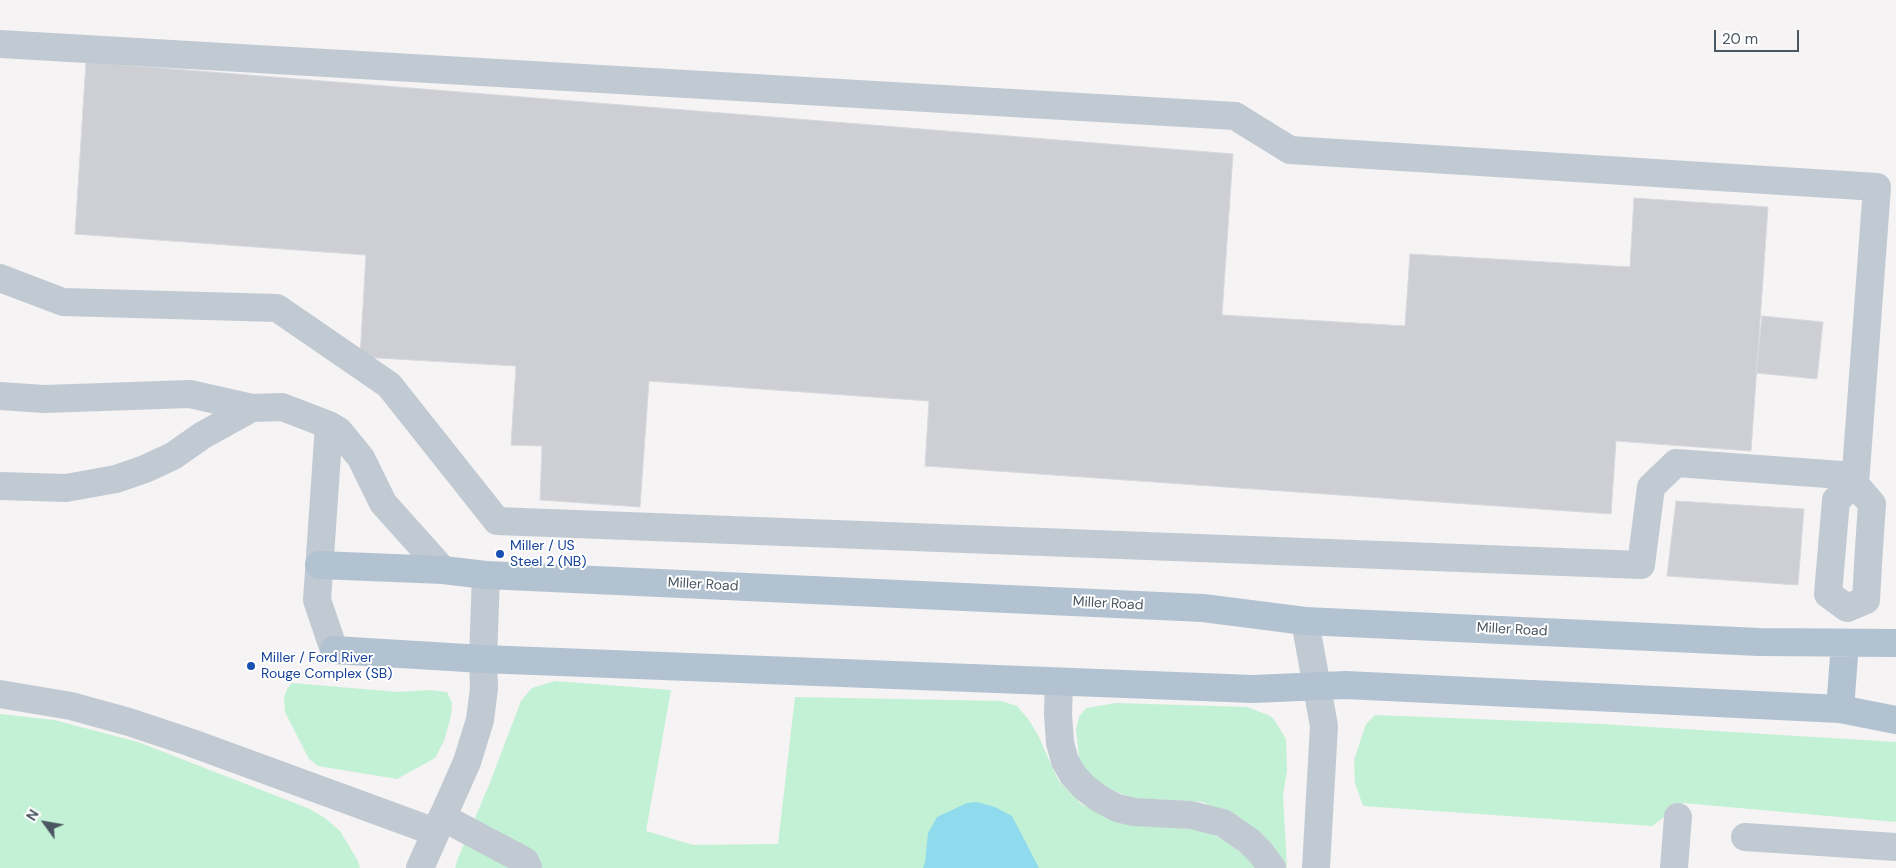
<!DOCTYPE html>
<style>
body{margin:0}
#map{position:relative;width:1896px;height:868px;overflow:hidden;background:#f5f3f3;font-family:"DM Sans",sans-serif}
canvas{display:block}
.north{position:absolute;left:20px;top:798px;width:50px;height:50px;-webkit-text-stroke:4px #fff;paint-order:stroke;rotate:302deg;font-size:14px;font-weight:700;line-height:20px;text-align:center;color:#4a5661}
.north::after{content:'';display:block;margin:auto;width:18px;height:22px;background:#4a5661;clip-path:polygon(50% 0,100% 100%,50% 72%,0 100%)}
.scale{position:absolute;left:1714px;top:30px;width:85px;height:22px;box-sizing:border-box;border:2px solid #4a5661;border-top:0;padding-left:6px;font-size:15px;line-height:18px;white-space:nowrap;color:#4a5661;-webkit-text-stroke:4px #fff;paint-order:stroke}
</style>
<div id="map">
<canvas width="1896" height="868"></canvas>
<div class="north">N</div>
<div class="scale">20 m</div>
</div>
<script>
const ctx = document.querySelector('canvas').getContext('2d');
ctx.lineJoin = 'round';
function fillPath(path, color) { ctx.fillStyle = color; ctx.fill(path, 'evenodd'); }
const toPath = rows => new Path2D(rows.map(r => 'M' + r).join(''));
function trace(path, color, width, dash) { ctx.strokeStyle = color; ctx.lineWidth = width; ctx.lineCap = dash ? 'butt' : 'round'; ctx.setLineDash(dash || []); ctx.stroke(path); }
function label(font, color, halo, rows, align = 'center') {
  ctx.font = font + ' "DM Sans",sans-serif'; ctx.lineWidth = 4; ctx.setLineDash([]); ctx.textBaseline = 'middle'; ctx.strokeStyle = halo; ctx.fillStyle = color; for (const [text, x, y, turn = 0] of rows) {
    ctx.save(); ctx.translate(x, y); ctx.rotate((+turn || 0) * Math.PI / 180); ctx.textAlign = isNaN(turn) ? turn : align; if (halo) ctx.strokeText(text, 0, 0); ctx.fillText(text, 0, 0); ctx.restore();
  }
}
fillPath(toPath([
 [555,681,671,690,646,831,693,845,778,844,795,697,1001,701,1017,706,1029,720,1039,737,1058,780,1081,804,1110,818,1209,832,1230,844,1249,859,1257,868,455,868,458,858,489,785,521,701,532,688],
 [292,683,399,692,429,690,447,692,452,703,451,716,444,741,435,758,397,779,318,766,309,759,285,712,284,697,287,689],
 [1116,703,1247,707,1268,715,1273,718,1286,739,1287,770,1283,795,1287,868,1236,821,1203,802,1131,798,1108,788,1080,767,1076,729,1079,717,1086,708],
 [0,714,54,720,138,742,310,809,325,818,340,831,358,861,360,868,0,868],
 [1375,715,1601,724,1896,742,1896,822,1683,803,1652,826,1363,806,1355,783,1354,760,1366,724]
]), '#c3f1d5');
fillPath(toPath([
 [977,802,995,807,1012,816,1039,868,923,868,925,862,928,833,937,817,967,803]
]), '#90daee');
const building = toPath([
 [86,62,1233,154,1222,315,1405,326,1410,254,1630,267,1634,198,1768,207,1751,451,1616,441,1611,514,925,466,929,401,649,381,640,507,540,500,542,446,511,445,516,366,360,357,366,255,75,234,86,62],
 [1762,316,1823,322,1817,379,1756,373,1762,316],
 [1676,501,1804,509,1798,585,1667,576,1676,501]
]);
fillPath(building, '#cdcfd5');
trace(building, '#d7d9de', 1);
trace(toPath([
 [0,44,1235,116,1290,150,1877,187,1855,484],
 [0,278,63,302,277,308,389,385,497,521,1641,565,1651,487,1676,463,1855,476],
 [0,396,44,399,190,394,252,408,282,407,329,425,339,431,361,458,383,503,443,570],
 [329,425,317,600,334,650],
 [1855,484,1872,504,1869,548,1866,600,1847,608,1828,594,1836,500,1855,484],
 [0,486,66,488,116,479,145,469,173,456,203,435,252,408],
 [1305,621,1324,726,1316,868],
 [1059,682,1058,714,1060,743,1065,761,1073,775,1085,788,1100,799,1117,808,1134,812,1191,815,1223,823,1249,841,1261,853,1272,868],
 [0,694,71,706,129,722,189,742,435,832],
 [442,817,525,861,528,868],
 [1745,837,1896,847],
 [420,868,467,762,480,720,484,688,483,659,486,575],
 [1674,868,1678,817]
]), '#c1cad2', 28);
trace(toPath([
 [319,565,443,570,486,575,1203,608,1305,621,1759,642,1896,643],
 [334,650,483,659,1253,689,1346,685,1840,709,1896,720],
 [1840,709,1845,643]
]), '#b3c2d1', 28);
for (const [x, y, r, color] of [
 [500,554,5,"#1a4fb4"],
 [251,666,5,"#1a4fb4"]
]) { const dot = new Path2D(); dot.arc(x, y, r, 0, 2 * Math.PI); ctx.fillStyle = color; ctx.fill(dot); trace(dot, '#fff', 2); }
label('14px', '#164399', '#fff', [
 ["Miller / US",510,546],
 ["Steel 2 (NB)",510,562],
 ["Miller / Ford River",261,658],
 ["Rouge Complex (SB)",261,674]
], 'left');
label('14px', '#4a5661', '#fff', [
 ["Miller Road",703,585,3],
 ["Miller Road",1108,604,3],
 ["Miller Road",1512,630,3]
]);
</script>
